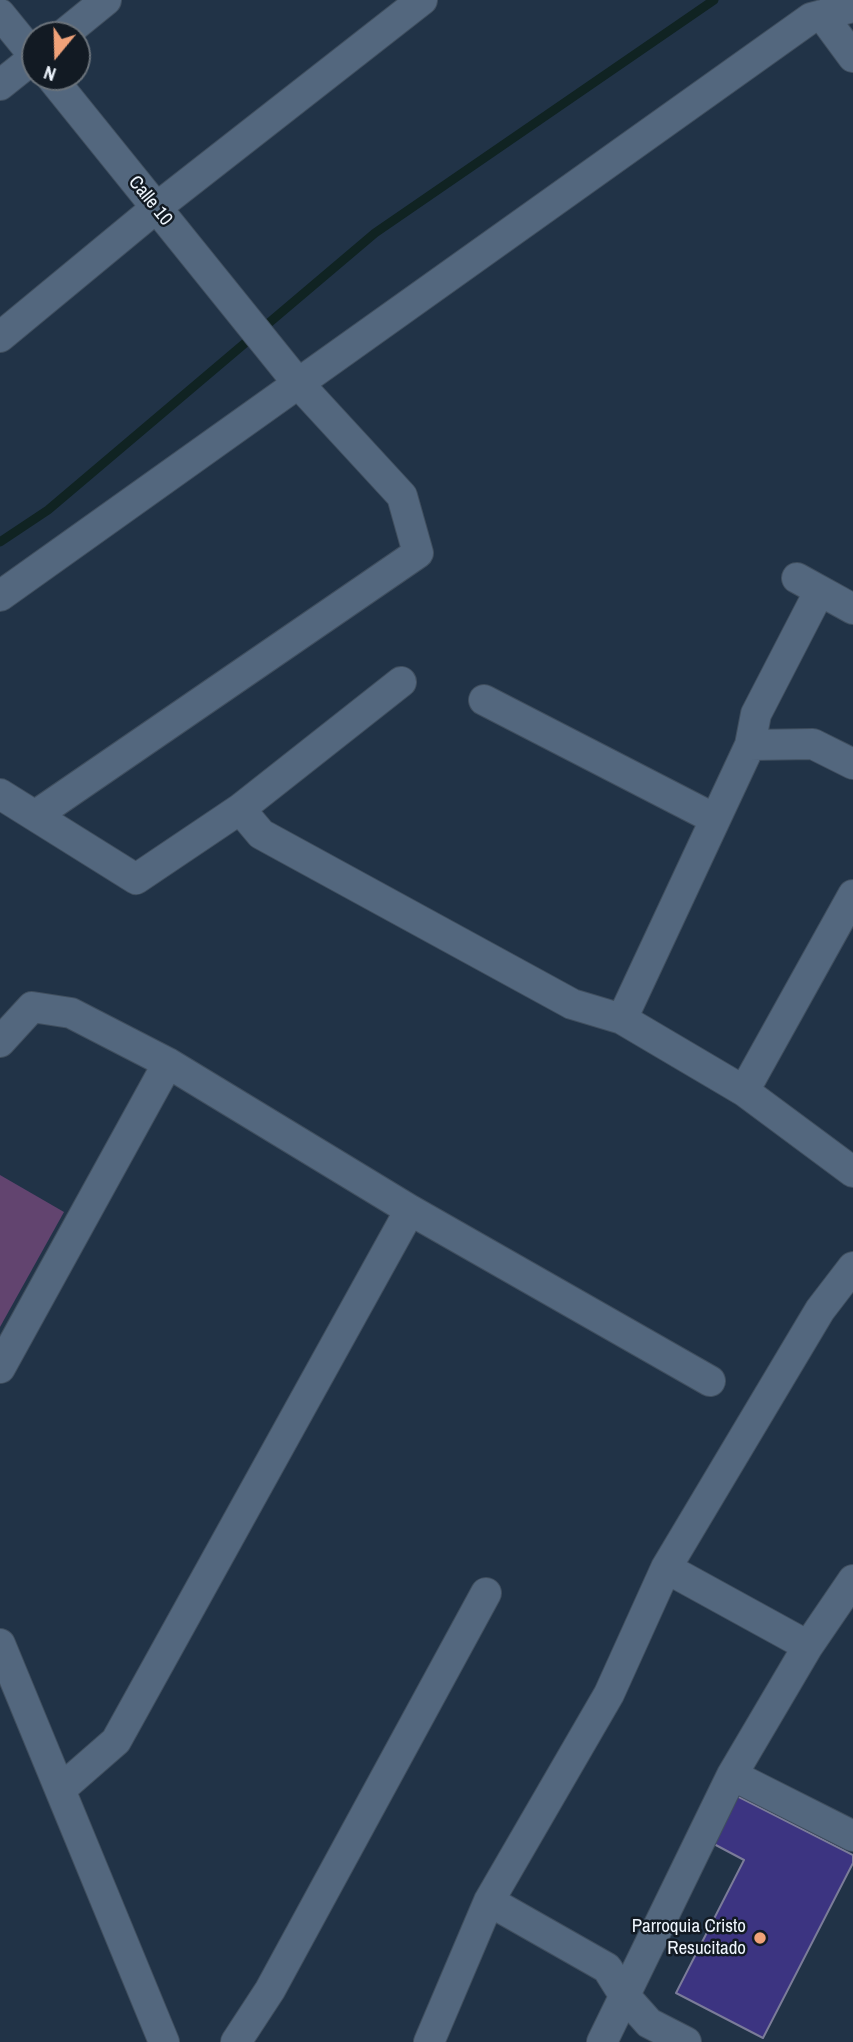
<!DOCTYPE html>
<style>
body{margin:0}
#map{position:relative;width:853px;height:2042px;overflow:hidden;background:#213347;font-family:"Archivo Narrow",sans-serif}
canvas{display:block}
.north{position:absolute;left:21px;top:21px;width:70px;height:70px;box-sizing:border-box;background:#121a23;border:2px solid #6a727a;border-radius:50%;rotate:199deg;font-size:19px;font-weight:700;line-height:28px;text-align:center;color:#eef5fd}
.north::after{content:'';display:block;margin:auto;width:24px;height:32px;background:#f0a279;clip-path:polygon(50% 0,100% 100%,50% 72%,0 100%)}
</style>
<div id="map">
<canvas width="853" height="2042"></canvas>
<div class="north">N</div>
</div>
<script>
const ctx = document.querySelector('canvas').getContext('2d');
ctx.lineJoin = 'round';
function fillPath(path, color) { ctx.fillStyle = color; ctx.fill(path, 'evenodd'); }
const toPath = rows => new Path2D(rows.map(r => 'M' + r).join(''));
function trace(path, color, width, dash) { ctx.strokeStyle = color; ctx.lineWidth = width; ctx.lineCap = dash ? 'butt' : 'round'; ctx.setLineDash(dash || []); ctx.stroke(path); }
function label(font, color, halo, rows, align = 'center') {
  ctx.font = font + ' "Archivo Narrow",sans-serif'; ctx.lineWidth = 5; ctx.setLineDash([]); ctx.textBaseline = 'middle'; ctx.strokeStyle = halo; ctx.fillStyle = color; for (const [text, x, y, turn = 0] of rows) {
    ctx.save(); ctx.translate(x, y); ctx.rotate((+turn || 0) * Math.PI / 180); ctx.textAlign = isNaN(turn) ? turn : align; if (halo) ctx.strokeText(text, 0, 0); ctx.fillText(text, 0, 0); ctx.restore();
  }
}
fillPath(toPath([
 [0,1175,64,1212,0,1327]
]), '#62446f');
trace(toPath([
 [0,542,48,510,375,233,714,0]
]), '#102322', 9);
const building = toPath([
 [737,1796,853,1855,853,1863,763,2038,676,1993,744,1860,712,1843,737,1796]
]);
fillPath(building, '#3c3481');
trace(building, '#7b7c99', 2);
const minor = toPath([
 [0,14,35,57],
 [822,15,853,57],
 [63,35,106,0],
 [0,85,35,57],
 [0,337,156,208,422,0],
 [797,578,853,609],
 [819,592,756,714,750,745,622,1019,744,1091,853,1172],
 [0,596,811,18,853,7],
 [484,700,715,819],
 [750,745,813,744,853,764],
 [0,794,136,879,240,809,401,682],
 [240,809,261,834,572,1004,622,1019],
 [36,815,418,553,402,496,297,382,51,77],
 [0,1042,32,1007,71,1013,168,1063,410,1210,710,1381],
 [744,1091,853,895],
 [0,1368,168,1063],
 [666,1568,808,1646],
 [0,1644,164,2042],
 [732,1775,853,1836],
 [61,1789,116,1741,410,1210],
 [489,1901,607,1968,624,1995,649,2023,686,2042],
 [236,2042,270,1990,486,1593],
 [429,2042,489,1901,609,1694,666,1568,820,1310,853,1267],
 [602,2042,732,1775,808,1646,853,1580]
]);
trace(minor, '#404f5f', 32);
trace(minor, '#53677e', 30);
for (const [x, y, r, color] of [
 [760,1938,7,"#f0a279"]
]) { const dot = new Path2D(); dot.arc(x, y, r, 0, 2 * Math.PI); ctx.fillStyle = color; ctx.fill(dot); trace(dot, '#121a23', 2.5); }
label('19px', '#eef5fd', '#121a23', [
 ["Calle 10",150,201,51]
]);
label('19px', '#eef5fd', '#121a23', [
 ["Parroquia Cristo",746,1927],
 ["Resucitado",746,1949]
], 'right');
</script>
